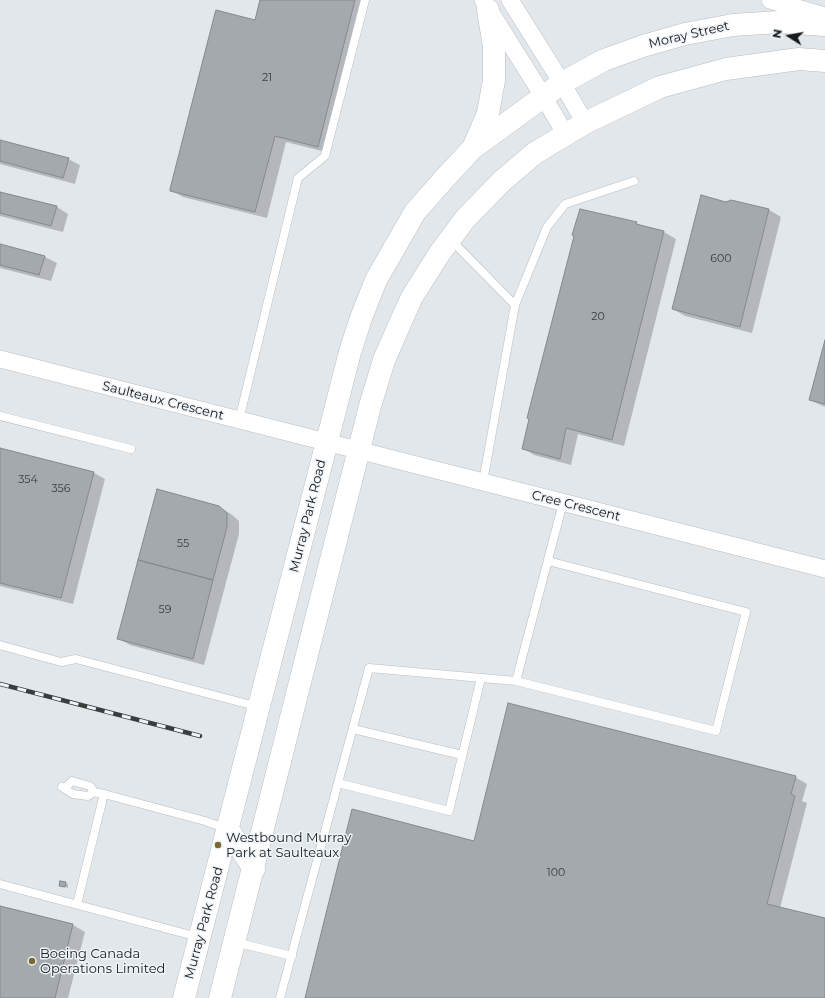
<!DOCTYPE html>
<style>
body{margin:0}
#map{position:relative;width:825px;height:998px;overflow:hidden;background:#e2e7eb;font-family:Montserrat,sans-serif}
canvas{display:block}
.north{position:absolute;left:769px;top:16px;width:40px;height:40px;-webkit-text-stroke:3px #eff4f8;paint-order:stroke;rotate:281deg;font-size:11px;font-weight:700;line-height:16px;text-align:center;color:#181a1b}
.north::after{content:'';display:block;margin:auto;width:14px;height:18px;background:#181a1b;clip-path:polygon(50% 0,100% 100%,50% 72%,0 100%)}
</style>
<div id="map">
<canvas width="825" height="998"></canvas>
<div class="north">N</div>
</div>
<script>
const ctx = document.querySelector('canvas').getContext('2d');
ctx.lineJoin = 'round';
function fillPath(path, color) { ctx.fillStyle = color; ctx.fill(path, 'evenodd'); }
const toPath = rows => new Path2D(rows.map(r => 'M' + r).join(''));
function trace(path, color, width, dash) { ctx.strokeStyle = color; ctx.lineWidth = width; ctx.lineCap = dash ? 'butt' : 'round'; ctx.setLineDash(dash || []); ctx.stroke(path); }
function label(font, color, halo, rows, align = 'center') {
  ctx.font = font + ' Montserrat,sans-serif'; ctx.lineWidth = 3; ctx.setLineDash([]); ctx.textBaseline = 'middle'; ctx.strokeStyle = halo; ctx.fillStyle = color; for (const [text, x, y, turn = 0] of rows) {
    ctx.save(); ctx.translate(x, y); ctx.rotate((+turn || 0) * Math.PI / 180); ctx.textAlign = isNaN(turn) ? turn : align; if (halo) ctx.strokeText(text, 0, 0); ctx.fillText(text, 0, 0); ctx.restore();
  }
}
fillPath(toPath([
 [261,0,361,0,368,4,330,153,286,142,267,218,183,197,171,190,256,21],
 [0,141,68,159,80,165,75,184,0,164],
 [0,193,57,207,68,214,63,232,0,216],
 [731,201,769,210,781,217,752,333,685,316,673,309,726,203],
 [636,223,644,227,664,232,676,239,624,446,578,434,571,465,534,455,523,448],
 [0,245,45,257,57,263,51,281,0,268],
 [825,343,825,407,810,400],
 [0,449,94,473,105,479,73,604,0,586],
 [219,507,231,514,239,521,239,534,204,665,130,645,118,638],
 [795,777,807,784,802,801,807,803,780,908,825,919,825,998,306,998,475,842],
 [66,883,68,884,68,888,60,885],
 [0,906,73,925,85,932,68,998,0,998]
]), '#0003');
const building = toPath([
 [260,0,355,0,318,147,275,136,255,212,170,191,170,189,215,13,216,10,255,20,260,0],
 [0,140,69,158,63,178,0,161,0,140],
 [0,192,57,206,51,226,0,213,0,192],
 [701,195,726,202,731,200,769,209,740,327,672,309,701,195],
 [580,209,637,222,636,224,664,231,612,440,566,428,560,459,522,449,529,419,527,418,574,236,572,235,580,209],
 [0,244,45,256,39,275,0,265,0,244],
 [825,340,825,404,809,400,825,340],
 [0,448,94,472,61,598,0,583,0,448],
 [157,489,219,506,227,513,227,527,213,580,138,560,157,489],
 [138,560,213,580,193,659,117,639,138,560],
 [508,703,796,776,791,794,795,796,767,904,825,918,825,998,305,998,352,809,474,841,508,703],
 [60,881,66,882,65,887,59,886,60,881],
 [0,906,73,924,55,998,0,998,0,906]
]);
fillPath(building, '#a4a9ad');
trace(building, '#85898d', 1);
const lane = toPath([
 [451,240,515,305,483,482],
 [515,305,547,227,565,204,634,181],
 [0,416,131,449],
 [239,420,298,178,325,156,365,0],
 [0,645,61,662,76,659,259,707],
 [516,681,563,503],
 [353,729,462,755],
 [338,783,449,811,481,678],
 [62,787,73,794,88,796,94,792,104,794],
 [65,788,72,781,90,786,94,792],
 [0,884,198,937],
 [77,904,104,794,205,821,227,829],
 [235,942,292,956],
 [280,998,369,668,516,681,716,731,746,612,548,561]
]);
const street = toPath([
 [483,0,543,96,566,135],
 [510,0,562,83,585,123],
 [770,0,825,16],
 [0,359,825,569]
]);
const secondary = toPath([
 [473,148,488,113,494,80,494,47,488,10],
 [228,829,254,869],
 [184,998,350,352,361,318,376,280,415,212,445,178,473,148,562,83,604,60,643,46,685,34,733,25,779,22,825,25],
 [220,998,370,406,384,360,402,319,412,297,439,254,465,219,502,181,535,153,585,123,660,87,726,69,799,59,825,61]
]);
trace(lane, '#b8bdc1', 9);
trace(street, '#b8bdc1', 18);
trace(secondary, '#b8bdc1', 23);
trace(lane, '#fff', 8);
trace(street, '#fff', 17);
trace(secondary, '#fff', 22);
const rail = toPath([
 [0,684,200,736]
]);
trace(rail, '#3a3d3e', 4.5);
trace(rail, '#eff4f8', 3, [9]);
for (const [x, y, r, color] of [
 [218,845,4,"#776835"],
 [32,961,4,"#776835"]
]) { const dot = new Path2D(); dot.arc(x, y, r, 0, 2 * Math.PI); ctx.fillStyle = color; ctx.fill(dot); trace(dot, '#eff4f8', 1.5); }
label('11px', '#3b3e40', null, [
 ["21",267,78],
 ["600",721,259],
 ["20",598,317],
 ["354",28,480],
 ["356",61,489],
 ["55",183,544],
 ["59",165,610],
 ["100",556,873]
]);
label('13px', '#181a1b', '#eff4f8', [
 ["Moray Street",689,35,-13],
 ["Saulteaux Crescent",163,401,14],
 ["Cree Crescent",576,506,14],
 ["Murray Park Road",308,516,-76],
 ["Murray Park Road",204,923,-75]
]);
label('13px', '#181a1b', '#eff4f8', [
 ["Westbound Murray",226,838],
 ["Park at Saulteaux",226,853],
 ["Boeing Canada",40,954],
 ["Operations Limited",40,969]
], 'left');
</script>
